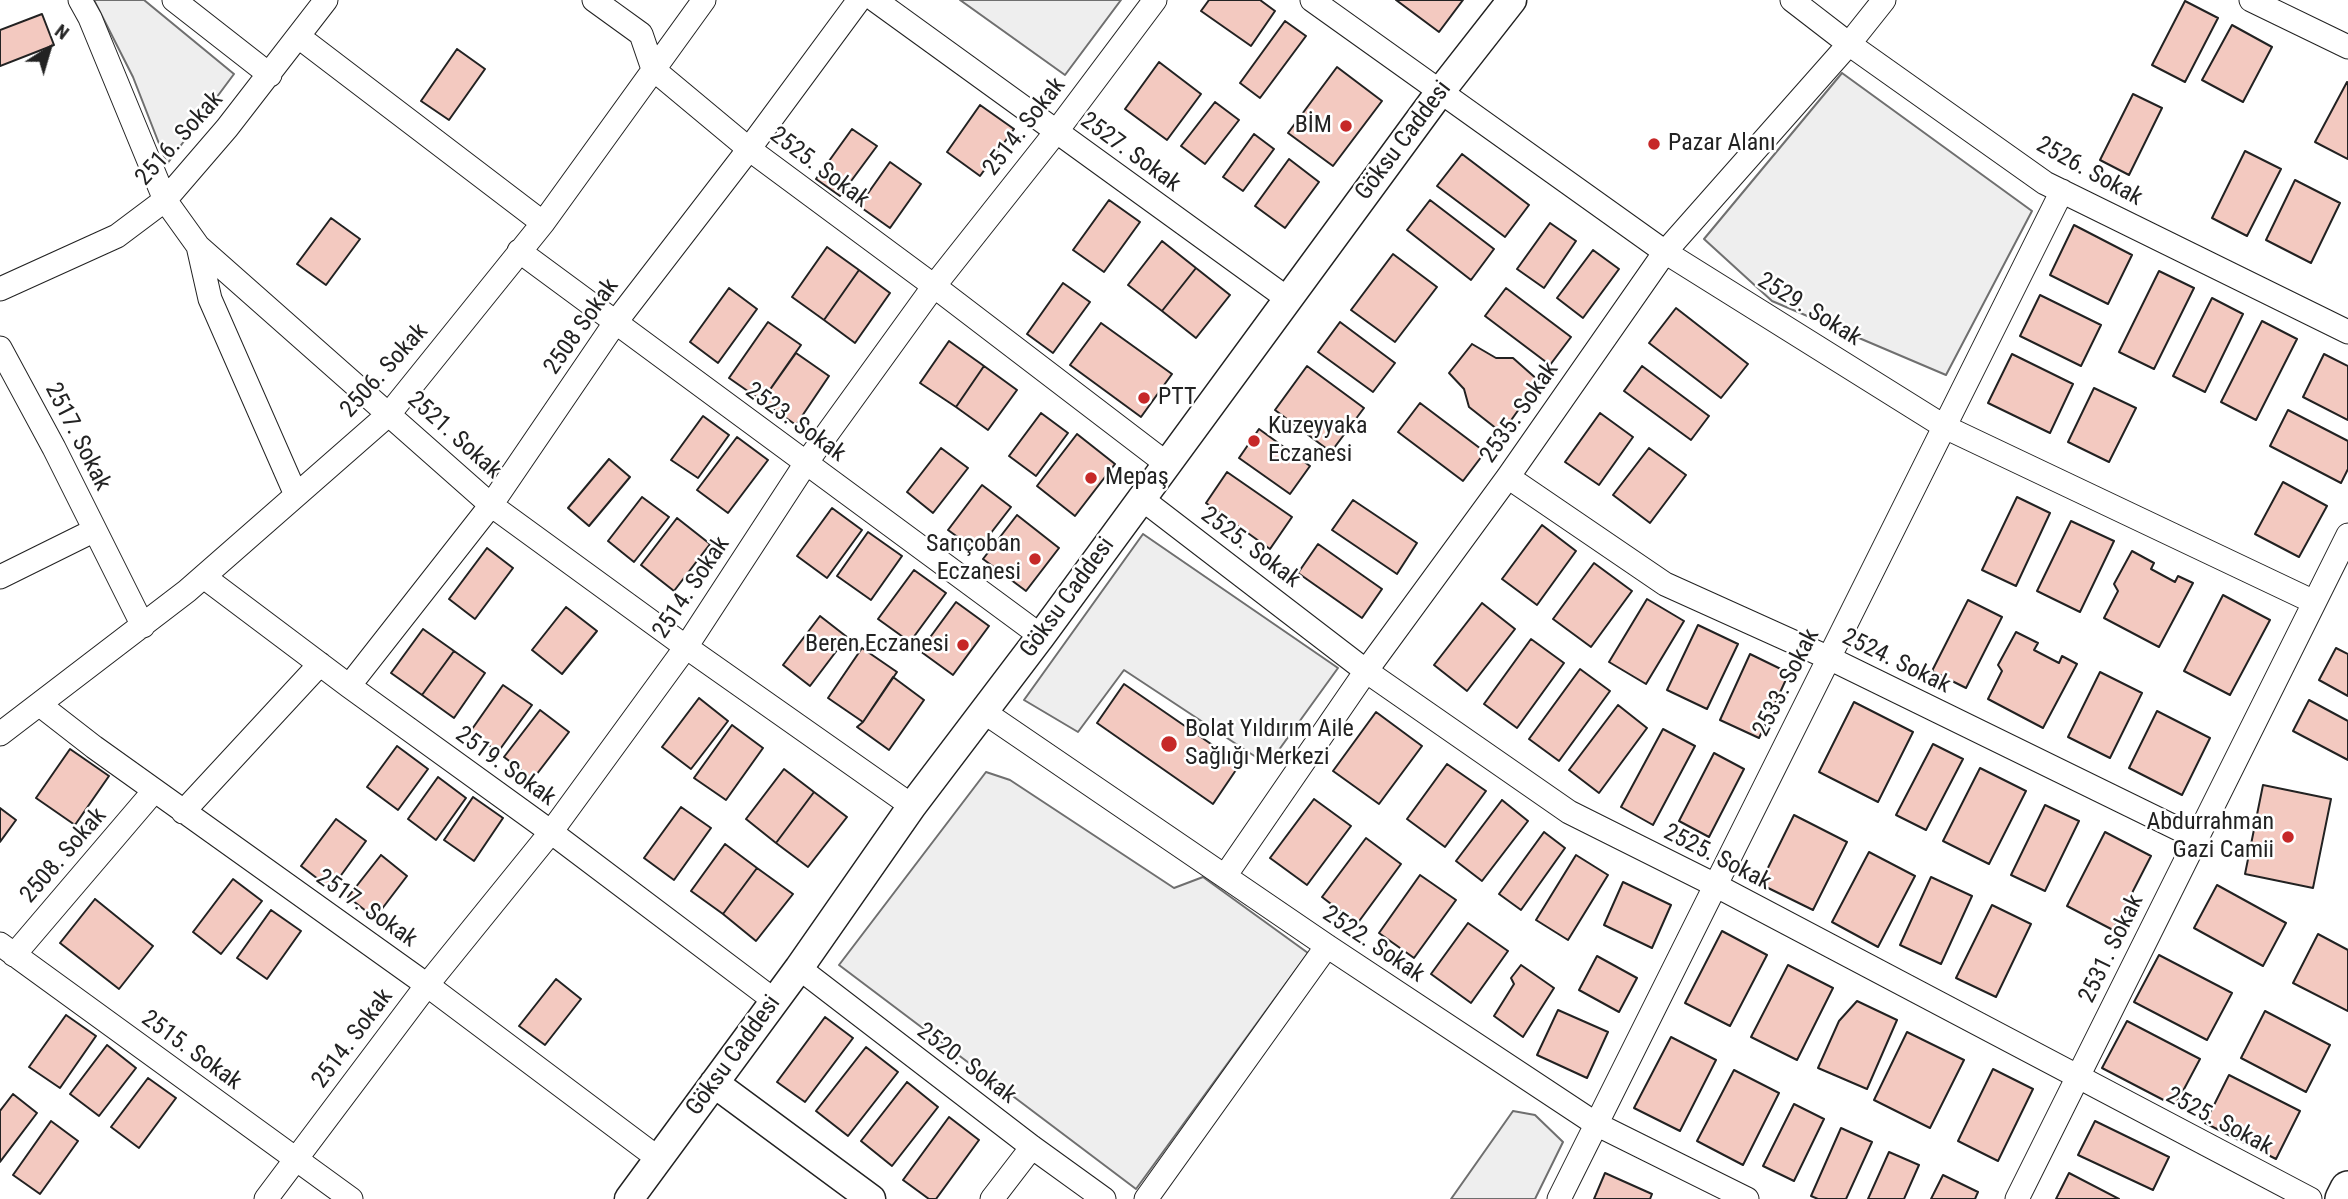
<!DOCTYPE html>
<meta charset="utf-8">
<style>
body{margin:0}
#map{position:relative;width:2348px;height:1199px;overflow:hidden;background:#fff;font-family:"Roboto Condensed",sans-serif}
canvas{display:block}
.north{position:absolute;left:14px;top:14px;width:70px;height:70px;-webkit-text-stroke:5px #fff;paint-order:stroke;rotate:37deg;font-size:19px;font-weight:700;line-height:28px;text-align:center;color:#222}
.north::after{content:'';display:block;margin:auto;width:24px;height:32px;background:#222;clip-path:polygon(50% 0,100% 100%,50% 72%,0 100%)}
</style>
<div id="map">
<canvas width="2348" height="1199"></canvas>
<div class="north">N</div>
</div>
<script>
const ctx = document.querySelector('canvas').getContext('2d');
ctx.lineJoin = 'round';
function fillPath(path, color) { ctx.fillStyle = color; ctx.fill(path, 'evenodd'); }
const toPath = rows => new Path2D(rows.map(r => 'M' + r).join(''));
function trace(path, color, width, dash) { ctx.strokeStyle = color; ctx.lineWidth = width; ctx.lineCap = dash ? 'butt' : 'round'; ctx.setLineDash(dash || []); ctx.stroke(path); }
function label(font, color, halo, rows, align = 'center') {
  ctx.font = font + ' "Roboto Condensed",sans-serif'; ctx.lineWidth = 5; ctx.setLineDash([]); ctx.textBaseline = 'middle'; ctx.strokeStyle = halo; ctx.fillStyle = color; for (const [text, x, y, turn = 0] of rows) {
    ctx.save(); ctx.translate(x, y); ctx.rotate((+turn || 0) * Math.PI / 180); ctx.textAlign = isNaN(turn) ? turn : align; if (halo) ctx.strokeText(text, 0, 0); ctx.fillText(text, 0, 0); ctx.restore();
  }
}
const green = toPath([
 [94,0,144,0,234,74,167,164,133,77,94,0],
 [960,0,1121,0,1065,75,960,0],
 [1842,73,2032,211,1946,375,1772,301,1704,239,1842,73],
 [1143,534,1338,668,1268,765,1124,670,1078,732,1024,700,1143,534],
 [986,772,1010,780,1174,888,1203,877,1308,953,1136,1189,839,965,986,772],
 [1513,1111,1535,1115,1563,1142,1535,1199,1451,1199,1513,1111]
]);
fillPath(green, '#eee');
trace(green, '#6f6f6f', 2);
const building = toPath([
 [1209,0,1260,0,1275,11,1251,46,1201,11,1209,0],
 [1396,0,1463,0,1439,32,1396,0],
 [2185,1,2218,18,2185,82,2152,65,2185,1],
 [42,14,54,45,0,66,0,30,42,14],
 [1285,21,1306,36,1260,98,1240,83,1285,21],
 [2232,25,2272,47,2243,102,2202,80,2232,25],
 [457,49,485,69,449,120,421,101,457,49],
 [1159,62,1201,94,1167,140,1125,109,1159,62],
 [1337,67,1382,101,1333,166,1288,133,1337,67],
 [2347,82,2348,83,2348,159,2315,142,2347,82],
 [2133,94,2162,108,2129,175,2100,160,2133,94],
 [1215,102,1239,120,1205,164,1181,146,1215,102],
 [980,105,1014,129,980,176,947,152,980,105],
 [852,129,877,146,840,196,816,179,852,129],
 [1254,134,1274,149,1243,191,1223,177,1254,134],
 [2245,151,2281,169,2247,236,2212,218,2245,151],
 [1462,154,1529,205,1505,237,1437,186,1462,154],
 [1289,159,1319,182,1285,228,1255,206,1289,159],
 [890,162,921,184,890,228,859,206,890,162],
 [2295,180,2340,203,2311,263,2266,240,2295,180],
 [1109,200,1140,222,1104,272,1073,250,1109,200],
 [1430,200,1494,249,1471,280,1407,230,1430,200],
 [331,218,360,239,326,285,297,264,331,218],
 [1550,223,1576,241,1544,288,1517,269,1550,223],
 [2074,225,2132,255,2108,304,2050,275,2074,225],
 [1162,241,1196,268,1162,311,1128,285,1162,241],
 [827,247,859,270,824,320,792,297,827,247],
 [1593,250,1619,269,1583,318,1557,298,1593,250],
 [1393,254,1437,287,1395,342,1351,310,1393,254],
 [1196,268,1230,295,1196,338,1162,311,1196,268],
 [859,270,890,293,855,343,824,320,859,270],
 [2159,271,2194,288,2154,369,2119,352,2159,271],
 [1063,283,1090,302,1053,353,1027,334,1063,283],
 [729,288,757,309,718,363,690,342,729,288],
 [1506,288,1571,337,1550,365,1485,316,1506,288],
 [2040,295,2101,325,2081,366,2020,336,2040,295],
 [2212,298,2243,314,2205,392,2173,376,2212,298],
 [1676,308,1748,364,1721,398,1649,343,1676,308],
 [2262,321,2297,339,2256,420,2221,402,2262,321],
 [768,322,801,345,762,401,729,378,768,322],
 [1340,322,1395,363,1373,392,1318,352,1340,322],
 [1101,323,1172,374,1141,417,1070,365,1101,323],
 [949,341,984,366,956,407,920,383,949,341],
 [1472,344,1496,358,1513,358,1539,381,1502,433,1469,407,1464,389,1449,373,1472,344],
 [796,353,829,376,796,425,762,401,796,353],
 [2012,354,2073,384,2050,433,1988,403,2012,354],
 [2324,354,2348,366,2348,420,2303,397,2324,354],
 [984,366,1017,390,988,430,956,407,984,366],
 [1307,366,1364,408,1331,452,1275,410,1307,366],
 [1642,366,1709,416,1691,440,1624,391,1642,366],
 [2094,388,2136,408,2109,462,2068,442,2094,388],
 [1420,403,1485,452,1463,481,1398,432,1420,403],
 [2288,410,2348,441,2348,469,2341,483,2270,446,2288,410],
 [1041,413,1068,433,1036,476,1009,456,1041,413],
 [1600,413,1633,437,1599,485,1565,462,1600,413],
 [703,416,729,435,698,478,671,460,703,416],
 [1259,429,1310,466,1290,494,1239,458,1259,429],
 [1077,434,1115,464,1075,516,1037,486,1077,434],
 [737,437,768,460,728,513,697,490,737,437],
 [941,448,968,468,933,513,907,492,941,448],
 [1649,448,1686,475,1650,523,1613,495,1649,448],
 [609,459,630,477,589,526,568,508,609,459],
 [1227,472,1292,517,1270,549,1206,503,1227,472],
 [2283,482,2327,506,2299,557,2255,534,2283,482],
 [982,485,1011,507,977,551,948,530,982,485],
 [642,497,669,517,634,562,608,541,642,497],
 [2017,497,2050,513,2016,586,1982,570,2017,497],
 [1353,500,1417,543,1397,574,1332,530,1353,500],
 [832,508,862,530,827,578,797,556,832,508],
 [1017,515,1059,548,1026,591,983,559,1017,515],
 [677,518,710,544,674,591,641,565,677,518],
 [2071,521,2114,541,2080,612,2037,591,2071,521],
 [1542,525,1576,551,1537,605,1502,579,1542,525],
 [868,532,902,556,871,600,837,576,868,532],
 [1318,544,1382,589,1362,618,1298,573,1318,544],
 [487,548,513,568,475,619,449,599,487,548],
 [2132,551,2154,563,2151,569,2175,582,2178,576,2193,583,2159,647,2104,618,2118,591,2114,584,2132,551],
 [1594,563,1632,591,1591,647,1553,619,1594,563],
 [914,570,946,593,910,642,878,619,914,570],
 [2223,595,2270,620,2230,695,2184,671,2223,595],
 [1647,599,1684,621,1646,684,1609,662,1647,599],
 [1968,600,2002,617,1966,688,1932,671,1968,600],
 [956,602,989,626,953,675,920,651,956,602],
 [1482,603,1515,629,1467,691,1434,665,1482,603],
 [566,607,597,631,562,674,532,650,566,607],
 [820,616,847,637,810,686,783,665,820,616],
 [1698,625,1738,644,1707,709,1667,690,1698,625],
 [423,629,454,651,422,695,391,673,423,629],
 [2016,632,2038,643,2034,650,2059,663,2062,656,2077,664,2043,728,1988,699,2002,671,1998,665,2016,632],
 [1531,639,1564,663,1517,728,1484,704,1531,639],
 [862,648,897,672,863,722,828,698,862,648],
 [2336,648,2348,654,2348,696,2319,680,2336,648],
 [454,651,485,673,454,718,422,695,454,651],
 [1750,654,1789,673,1759,738,1720,720,1750,654],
 [1580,669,1610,691,1559,761,1529,739,1580,669],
 [2100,672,2142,693,2110,758,2068,737,2100,672],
 [893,677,924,700,889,750,857,727,863,722,893,677],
 [1124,684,1240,764,1213,804,1097,723,1124,684],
 [503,685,532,705,498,752,470,732,503,685],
 [699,698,728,721,691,769,662,747,699,698],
 [2309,700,2348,721,2348,760,2293,731,2309,700],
 [1854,702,1913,732,1878,802,1819,772,1854,702],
 [1618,705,1647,728,1599,793,1569,770,1618,705],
 [540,710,569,732,533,779,504,757,540,710],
 [2157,711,2210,738,2182,795,2129,768,2157,711],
 [1376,712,1422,746,1379,804,1333,771,1376,712],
 [732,725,763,748,726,800,694,778,732,725],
 [1663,729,1695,746,1653,825,1621,807,1663,729],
 [1933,744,1963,759,1926,830,1896,815,1933,744],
 [397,746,428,769,398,810,367,787,397,746],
 [70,749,109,776,75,825,36,798,70,749],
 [1714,753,1744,769,1709,837,1679,821,1714,753],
 [1447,764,1486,791,1445,847,1407,819,1447,764],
 [1980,768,2026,791,1989,864,1943,841,1980,768],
 [784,769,814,792,776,843,746,819,784,769],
 [438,777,466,798,436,840,408,819,438,777],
 [2263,785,2331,799,2313,888,2245,874,2263,785],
 [814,792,847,817,808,867,776,843,814,792],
 [473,797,503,818,474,861,444,840,473,797],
 [1314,799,1351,826,1307,885,1270,858,1314,799],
 [1502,800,1528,821,1482,881,1456,861,1502,800],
 [2045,805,2079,821,2045,891,2011,875,2045,805],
 [681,807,711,828,674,880,644,858,681,807],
 [0,808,16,820,0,842,0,808],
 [1794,815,1847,842,1813,910,1760,884,1794,815],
 [336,819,366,841,331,889,301,866,336,819],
 [1544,832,1565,848,1521,910,1499,894,1544,832],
 [2105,832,2151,856,2113,930,2067,906,2105,832],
 [1366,838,1401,864,1357,924,1322,897,1366,838],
 [725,844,757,868,723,914,691,891,725,844],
 [1869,852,1915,876,1878,947,1832,922,1869,852],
 [381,855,407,876,375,918,348,897,381,855],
 [1576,855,1608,875,1568,940,1536,920,1576,855],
 [757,868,793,894,756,941,723,914,757,868],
 [1420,875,1456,900,1414,958,1379,933,1420,875],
 [1931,877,1972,896,1941,964,1900,945,1931,877],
 [233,879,262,901,221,954,193,932,233,879],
 [1623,882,1671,905,1652,948,1604,925,1623,882],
 [2217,885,2286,923,2263,966,2194,928,2217,885],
 [95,899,153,946,119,989,60,943,95,899],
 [1992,905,2031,924,1996,997,1956,978,1992,905],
 [271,910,301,931,267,979,237,958,271,910],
 [1468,923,1508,951,1471,1003,1431,974,1468,923],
 [1722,931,1767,955,1730,1026,1685,1003,1722,931],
 [2318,934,2348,950,2348,1011,2293,983,2318,934],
 [2159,955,2232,993,2207,1040,2134,1002,2159,955],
 [1597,956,1637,978,1619,1012,1579,990,1597,956],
 [1521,965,1554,988,1523,1037,1494,1016,1514,984,1511,978,1521,965],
 [1788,965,1833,988,1797,1060,1751,1037,1788,965],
 [556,979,581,999,545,1045,519,1026,556,979],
 [1857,1001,1897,1020,1867,1089,1818,1068,1839,1021,1857,1001],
 [1558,1010,1608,1032,1587,1078,1537,1055,1558,1010],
 [2265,1011,2330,1045,2306,1092,2241,1058,2265,1011],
 [66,1015,96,1036,60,1088,29,1067,66,1015],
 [825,1017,853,1038,805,1102,777,1082,825,1017],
 [2127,1021,2200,1059,2175,1106,2102,1068,2127,1021],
 [1907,1032,1964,1060,1930,1128,1874,1100,1907,1032],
 [1671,1037,1716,1060,1680,1131,1634,1108,1671,1037],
 [107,1045,136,1068,99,1116,70,1094,107,1045],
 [866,1047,898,1072,848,1136,816,1111,866,1047],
 [1993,1069,2033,1089,1998,1161,1958,1141,1993,1069],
 [1734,1070,1779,1093,1743,1165,1697,1141,1734,1070],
 [2229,1075,2300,1111,2276,1159,2205,1123,2229,1075],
 [148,1078,176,1098,139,1148,111,1127,148,1078],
 [907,1082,938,1107,892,1166,861,1141,907,1082],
 [13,1094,37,1113,0,1162,0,1111,13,1094],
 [1794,1104,1824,1119,1794,1181,1763,1166,1794,1104],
 [949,1117,979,1140,936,1199,929,1199,903,1180,949,1117],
 [51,1121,78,1141,40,1194,13,1175,51,1121],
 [2095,1121,2169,1157,2153,1190,2078,1155,2095,1121],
 [1841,1128,1872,1142,1846,1199,1818,1199,1811,1196,1841,1128],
 [1889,1152,1919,1165,1904,1199,1868,1199,1889,1152],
 [1605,1173,1652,1194,1650,1199,1594,1199,1605,1173],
 [2069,1173,2119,1199,2056,1199,2069,1173],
 [1943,1175,1978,1192,1975,1199,1931,1199,1943,1175]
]);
fillPath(building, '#f3c9c0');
trace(building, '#222', 2);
const minor = toPath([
 [80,0,90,18,165,200,198,246,491,505,686,647,912,806],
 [174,0,270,75],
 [594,0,641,34,653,69,749,149,934,286,1167,464],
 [875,0,1288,299],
 [1312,0,1665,252,1945,427,2314,602],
 [1792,0,1849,44,2045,183,2348,332],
 [2251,0,2348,47],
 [299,37,543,223],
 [198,246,210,299,296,495],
 [519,251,1041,636],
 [0,289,117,236,165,200,227,128,326,0],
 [0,348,54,448,143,626],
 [1508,477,1665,584,1829,658,2197,838],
 [1142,499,1366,671,1569,812,1715,885,2310,1199],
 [0,577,95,530],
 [204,577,349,686,551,832,775,1001],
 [349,686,491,505,615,323,749,149,859,0],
 [40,705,94,747,427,985,659,1159],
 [984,712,1327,946,1596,1124,1747,1199],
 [0,734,187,591,389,414,543,223,704,0],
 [183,812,320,664],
 [1225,876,1366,671,1508,477,1665,252,1849,44,1884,0],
 [0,944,351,1199],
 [14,955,154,791],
 [799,968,1032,1147,1104,1199],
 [266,1199,427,985,551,832,686,647,806,463,934,286,1056,132,1155,0],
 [992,1199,1032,1147],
 [1146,1199,1327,946],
 [1559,1199,2062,191],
 [2017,1199,2348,535]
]);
const tertiary = toPath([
 [714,1083,871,1199],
 [629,1199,799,968,912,806,1041,636,1440,92,1512,0]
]);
const primary = toPath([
 [2343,1199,2348,1189]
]);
trace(minor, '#222', 25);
trace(tertiary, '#222', 31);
trace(primary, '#222', 38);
trace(minor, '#fff', 23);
trace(tertiary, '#fff', 28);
trace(primary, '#fff', 35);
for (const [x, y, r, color] of [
 [1346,126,7,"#c62828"],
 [1654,144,7,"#c62828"],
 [1144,398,7,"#c62828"],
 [1254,441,7,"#c62828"],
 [1091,478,7,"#c62828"],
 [1035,559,7,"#c62828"],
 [963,645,7,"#c62828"],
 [1169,744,9,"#c62828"],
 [2288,837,7,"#c62828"]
]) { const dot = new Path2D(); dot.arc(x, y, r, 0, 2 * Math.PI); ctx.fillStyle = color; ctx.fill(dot); trace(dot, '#fff', 2.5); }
label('24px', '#222', '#fff', [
 ["BİM",1332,126,"right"],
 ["Pazar Alanı",1668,144],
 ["PTT",1158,398],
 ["Kuzeyyaka",1268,427],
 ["Eczanesi",1268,455],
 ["Mepaş",1105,478],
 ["Sarıçoban",1021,545,"right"],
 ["Eczanesi",1021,573,"right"],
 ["Beren Eczanesi",949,645,"right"],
 ["Bolat Yıldırım Aile",1185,730],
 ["Sağlığı Merkezi",1185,758],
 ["Abdurrahman",2274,823,"right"],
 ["Gazi Camii",2274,851,"right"]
], 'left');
label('24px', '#222', '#fff', [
 ["2514. Sokak",1025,127,-52],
 ["2516. Sokak",180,139,-48],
 ["Göksu Caddesi",1404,141,-53],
 ["2527. Sokak",1130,153,36],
 ["2525. Sokak",819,168,37],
 ["2526. Sokak",2089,172,29],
 ["2529. Sokak",1809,310,32],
 ["2508 Sokak",582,327,-55],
 ["2506. Sokak",385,371,-48],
 ["2535. Sokak",1520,413,-55],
 ["2523. Sokak",795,423,36],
 ["2521. Sokak",454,436,42],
 ["2517. Sokak",77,437,63],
 ["2525. Sokak",1250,548,37],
 ["2514. Sokak",692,588,-56],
 ["Göksu Caddesi",1068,598,-54],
 ["2524. Sokak",1896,662,26],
 ["2533. Sokak",1787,683,-63],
 ["2519. Sokak",505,767,36],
 ["2508. Sokak",64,856,-49],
 ["2525. Sokak",1717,858,27],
 ["2517. Sokak",366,909,35],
 ["2522. Sokak",1373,945,34],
 ["2531. Sokak",2112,949,-64],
 ["2514. Sokak",353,1039,-53],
 ["2515. Sokak",191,1051,36],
 ["Göksu Caddesi",734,1056,-54],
 ["2520. Sokak",966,1064,37],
 ["2525. Sokak",2219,1122,28]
]);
</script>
